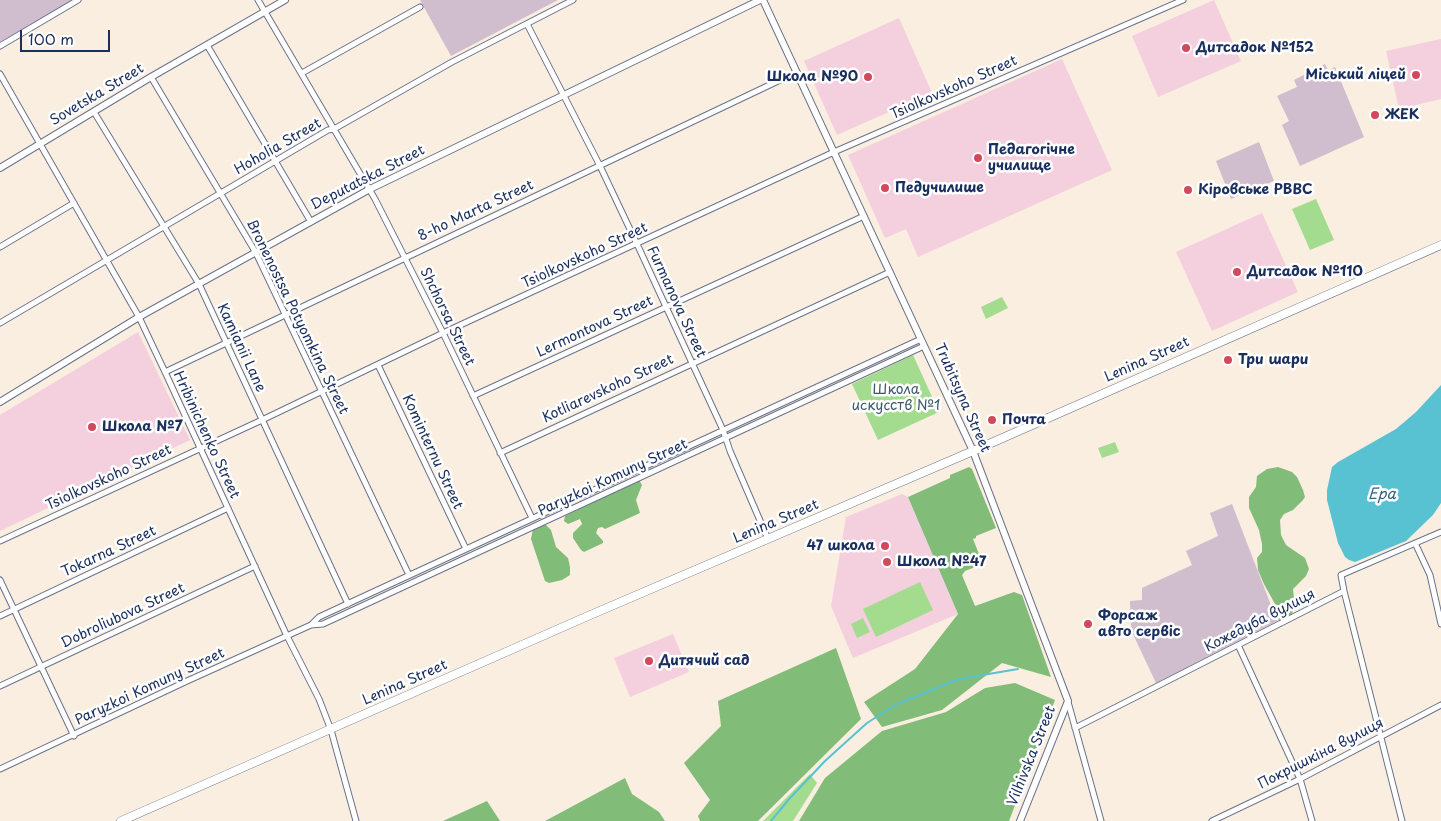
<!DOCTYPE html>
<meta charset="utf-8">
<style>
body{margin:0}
#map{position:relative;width:1441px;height:821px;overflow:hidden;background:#faeee0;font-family:"Playpen Sans",sans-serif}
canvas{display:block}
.scale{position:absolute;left:20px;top:30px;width:90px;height:22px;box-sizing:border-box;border:2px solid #1b2f5e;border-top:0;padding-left:6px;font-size:15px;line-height:18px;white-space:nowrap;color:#1b2f5e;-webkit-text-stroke:4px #fff;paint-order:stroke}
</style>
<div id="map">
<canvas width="1441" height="821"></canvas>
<div class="scale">100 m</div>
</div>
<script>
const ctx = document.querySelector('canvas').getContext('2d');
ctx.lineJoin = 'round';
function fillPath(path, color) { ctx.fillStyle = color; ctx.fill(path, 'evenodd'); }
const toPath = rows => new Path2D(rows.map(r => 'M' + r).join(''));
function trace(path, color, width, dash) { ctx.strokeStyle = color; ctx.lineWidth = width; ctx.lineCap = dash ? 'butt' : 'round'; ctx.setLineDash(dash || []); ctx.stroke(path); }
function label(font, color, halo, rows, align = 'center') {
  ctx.font = font + ' "Playpen Sans",sans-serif'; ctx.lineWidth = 5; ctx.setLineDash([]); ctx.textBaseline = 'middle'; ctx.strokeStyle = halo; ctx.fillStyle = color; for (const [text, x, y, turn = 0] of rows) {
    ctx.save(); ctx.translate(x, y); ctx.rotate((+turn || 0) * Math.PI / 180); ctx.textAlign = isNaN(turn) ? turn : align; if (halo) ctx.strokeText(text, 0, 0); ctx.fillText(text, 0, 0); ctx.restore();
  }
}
fillPath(toPath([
 [1214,0,1241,61,1158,97,1132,36],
 [899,18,932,93,837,135,804,61],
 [1441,39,1441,99,1399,109,1386,51],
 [1062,59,1112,170,918,257,906,229,885,238,848,155],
 [1262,213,1298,292,1212,331,1176,252],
 [138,332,190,440,0,531,0,415],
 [902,494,908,497,958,614,853,658,831,606,846,517],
 [673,634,689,672,630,697,614,658]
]), '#f4cfde');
fillPath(toPath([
 [0,0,73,0,0,42],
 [420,0,558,0,451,56],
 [1325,64,1328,70,1335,67,1364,137,1300,166,1282,125,1289,121,1277,96,1297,87,1294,80],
 [1259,142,1274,181,1231,199,1216,161],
 [1232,504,1277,621,1156,683,1131,630,1130,601,1142,600,1142,588,1192,565,1186,551,1218,536,1210,513]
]), '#d0bdce');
fillPath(toPath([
 [1316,199,1334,240,1310,250,1292,209],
 [1002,297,1008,308,986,319,981,307],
 [913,355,939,412,878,440,852,384],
 [1115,442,1119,452,1102,458,1098,448],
 [920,582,933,610,876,637,863,609],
 [863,618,870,632,857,638,851,624],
 [810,774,817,783,793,821,763,821]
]), '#a3dc8e');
fillPath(toPath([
 [969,467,972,469,996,528,976,536,976,538,973,539,983,564,965,571,962,575,975,606,1014,592,1022,595,1051,677,1002,663,942,710,882,727,864,702,915,669,958,614,908,497,950,478,950,475],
 [1278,467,1292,472,1297,477,1303,490,1305,497,1303,500,1293,510,1284,514,1280,520,1281,535,1286,545,1305,558,1309,569,1306,576,1293,589,1295,608,1290,617,1281,622,1278,619,1275,604,1264,584,1258,570,1257,558,1262,552,1262,544,1259,530,1249,508,1249,497,1256,487,1257,476,1267,469],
 [639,480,642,485,636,500,640,513,605,529,602,527,598,528,596,533,603,541,603,543,584,552,581,550,573,538,573,533,582,524,580,519,568,524,564,521,565,516],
 [542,525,546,525,551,530,556,547,568,558,570,567,570,575,562,580,549,583,545,581,531,539,533,529],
 [836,648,861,719,758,821,700,821,698,816,710,800,684,763,721,726,718,701],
 [1015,683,1055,700,1009,821,799,821,825,778,882,731,946,712,985,688],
 [625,778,632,794,659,812,665,821,545,821],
 [487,801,500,821,443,821]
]), '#82bc79');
fillPath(toPath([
 [1441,385,1441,503,1433,515,1406,541,1355,562,1349,560,1345,557,1338,543,1327,500,1327,490,1332,467,1338,462,1396,429,1416,412]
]), '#58c2d2');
trace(toPath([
 [771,821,790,798,825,761,867,723,897,704,959,679,1018,669]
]), '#58c2d2', 2);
const minor = toPath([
 [258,0,375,199,443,333,532,518],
 [527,24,600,166,637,244,723,430,730,451,768,539],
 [207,45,311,222],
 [0,46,78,0],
 [302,73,420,7],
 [0,74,139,317,165,372,287,636,319,699,331,730,356,821],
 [151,77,256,253,409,575],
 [94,112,199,284,348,604],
 [0,247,74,203],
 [0,323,328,130,334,129,452,62,573,0],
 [378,365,466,549],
 [165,372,797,72],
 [473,396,864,216],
 [500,453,890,272],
 [0,541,262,420,443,333,834,152,1183,0],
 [1415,543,1430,575,1441,624],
 [0,580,74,736],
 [1344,591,1402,821],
 [0,616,228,508],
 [311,625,323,624,924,346],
 [1238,645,1300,779,1312,821],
 [0,686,255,566],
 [1068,702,1101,821],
 [1075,728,1344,591,1341,575,1441,532],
 [0,769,187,681,311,625,319,617,921,339],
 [1212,821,1300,779,1441,705]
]);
const tertiary = toPath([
 [763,0,973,451,1068,701,1020,821],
 [0,168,151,77,285,0],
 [0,402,139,317,370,189,760,0]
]);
const secondary = toPath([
 [121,821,588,616,973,451,1441,245]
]);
trace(minor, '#69728c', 7);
trace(tertiary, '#69728c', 8);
trace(secondary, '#69728c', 9);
trace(minor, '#fff', 5);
trace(tertiary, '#fff', 6);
trace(secondary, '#fff', 8);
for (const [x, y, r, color] of [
 [1186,48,5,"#d1495b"],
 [1416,75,5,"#d1495b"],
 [868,77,5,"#d1495b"],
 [1375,115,5,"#d1495b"],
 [978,158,5,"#d1495b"],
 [885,188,5,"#d1495b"],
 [1188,190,5,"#d1495b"],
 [1237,272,5,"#d1495b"],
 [1228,360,5,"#d1495b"],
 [992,420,5,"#d1495b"],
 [92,427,5,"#d1495b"],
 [885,546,5,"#d1495b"],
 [887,562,5,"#d1495b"],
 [1088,624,5,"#d1495b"],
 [649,661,5,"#d1495b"]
]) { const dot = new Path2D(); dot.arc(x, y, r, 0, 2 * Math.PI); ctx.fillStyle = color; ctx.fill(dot); trace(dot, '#fff', 2); }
label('bold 14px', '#1b2f5e', '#fff', [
 ["Дитсадок №152",1196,48],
 ["Міський ліцей",1406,75,"right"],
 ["Школа №90",858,77,"right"],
 ["ЖЕК",1385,115],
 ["Педагогічне",988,150],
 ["училище",988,166],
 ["Педучилише",895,188],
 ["Кіровське РВВС",1198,190],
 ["Дитсадок №110",1247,272],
 ["Три шари",1238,360],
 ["Почта",1002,420],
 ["Школа №7",102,427],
 ["47 школа",875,546,"right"],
 ["Школа №47",897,562],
 ["Форсаж",1098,616],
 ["авто сервіс",1098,632],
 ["Дитячий сад",659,661]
], 'left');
label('14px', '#1b2f5e', '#fff', [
 ["Tsiolkovskoho Street",954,88,-24],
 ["Sovetska Street",97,95,-31],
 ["Hoholia Street",278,147,-30],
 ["Deputatska Street",368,178,-27],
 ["8-ho Marta Street",476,211,-25],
 ["Tsiolkovskoho Street",585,256,-25],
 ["Furmanova Street",676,302,65],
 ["Bronenostsa Potyomkina Street",297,317,64],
 ["Shchorsa Street",447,317,64],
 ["Lermontova Street",595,327,-25],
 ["Kamianii Lane",241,348,65],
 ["Lenina Street",1147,360,-24],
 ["Kotliarevskoho Street",608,389,-25],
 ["Trubitsyna Street",962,398,66],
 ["Hribinichenko Street",206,435,65],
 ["Kominternu Street",432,452,65],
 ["Tsiolkovskoho Street",109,478,-25],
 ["Paryzkoi Komuny Street",613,478,-25],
 ["Lenina Street",776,522,-23],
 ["Tokarna Street",109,552,-25],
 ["Dobroliubova Street",123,616,-25],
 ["Кожедуба вулиця",1260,621,-27],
 ["Lenina Street",405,683,-24],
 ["Paryzkoi Komuny Street",150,687,-25],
 ["Покришкіна вулиця",1321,754,-27],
 ["Vilhivska Street",1032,756,-68]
]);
label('14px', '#3d5a6a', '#fff', [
 ["Школа",896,390],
 ["искусств №1",896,406]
]);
label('italic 15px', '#306287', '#fff', [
 ["Ера",1382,495]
]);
</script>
